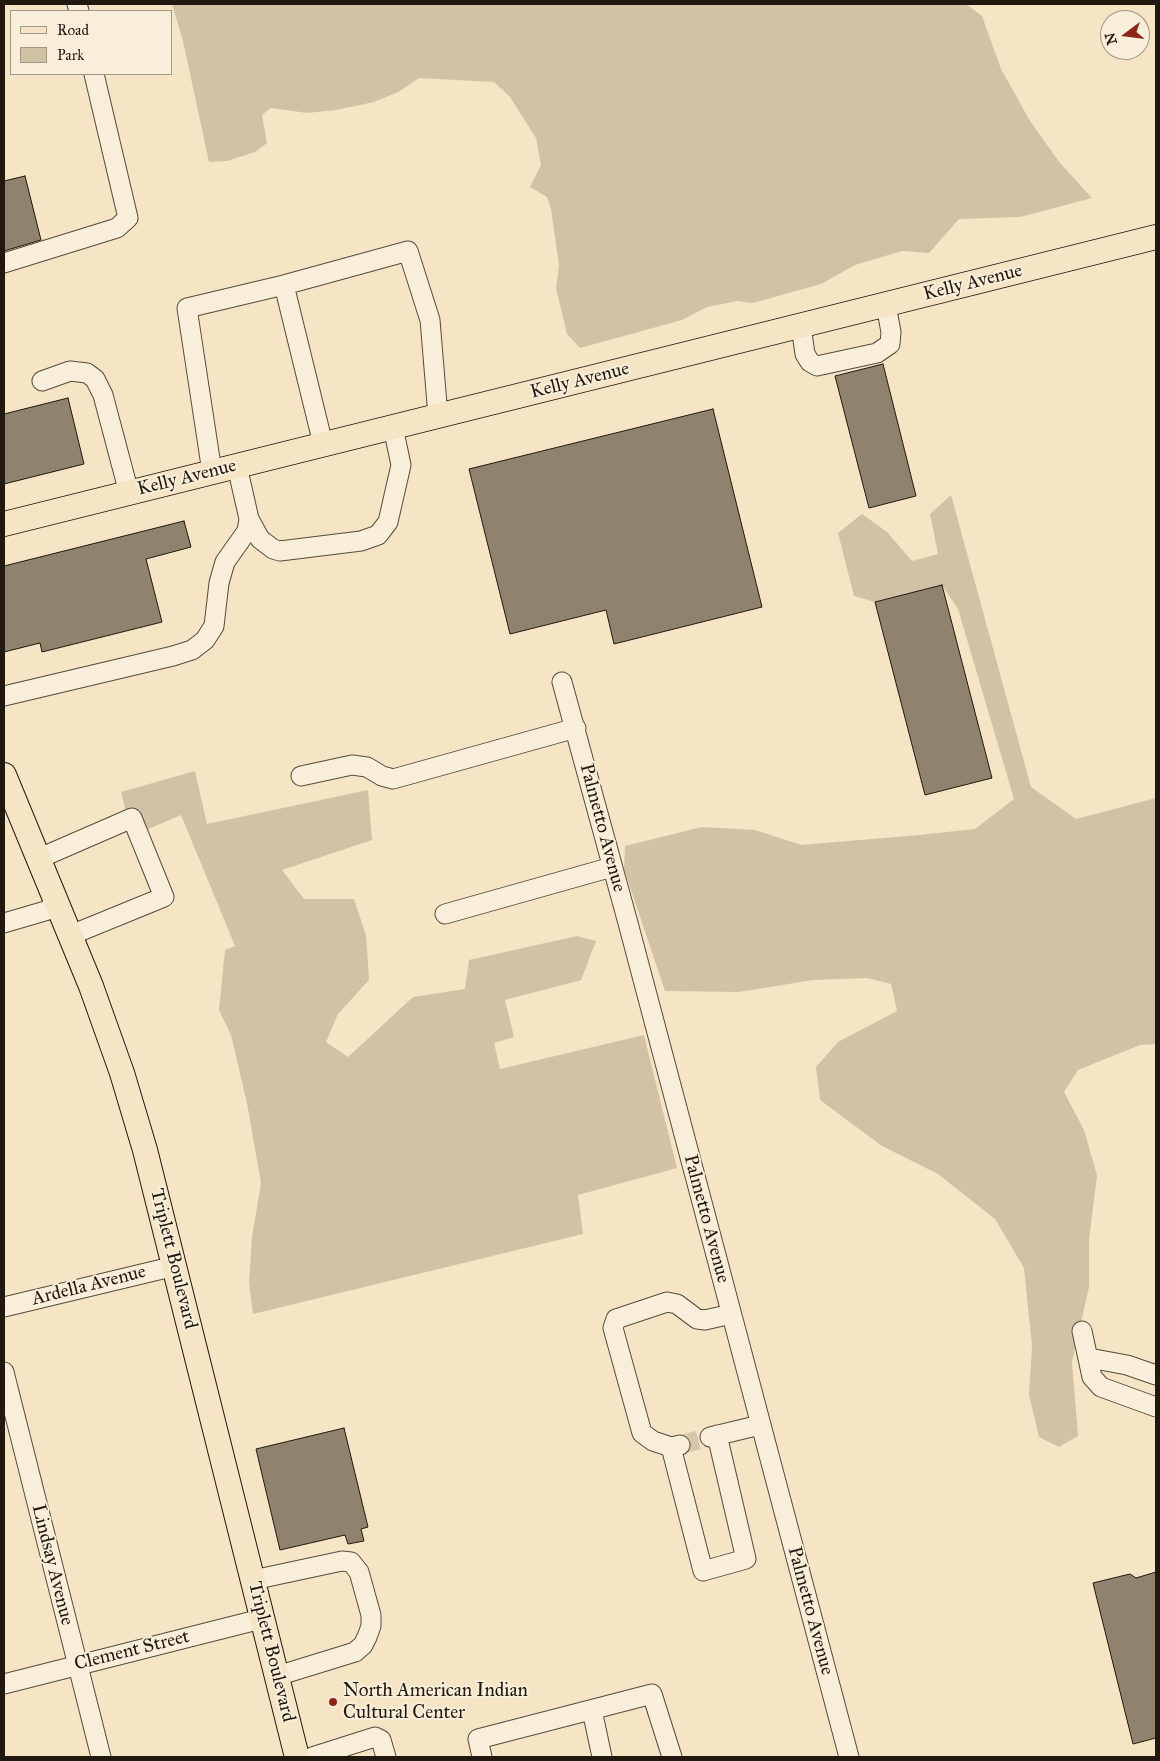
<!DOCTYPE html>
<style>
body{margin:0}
#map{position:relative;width:1160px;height:1761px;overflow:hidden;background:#f5e5c4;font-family:"IM FELL Great Primer",serif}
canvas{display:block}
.frame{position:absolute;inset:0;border:5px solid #211810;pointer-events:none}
.legend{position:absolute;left:10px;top:10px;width:162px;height:65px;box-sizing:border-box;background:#f8eed9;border:1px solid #a29889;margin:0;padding:6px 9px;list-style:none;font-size:15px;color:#211810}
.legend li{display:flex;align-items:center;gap:10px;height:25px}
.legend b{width:25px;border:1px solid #a29889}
.north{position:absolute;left:1100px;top:10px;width:50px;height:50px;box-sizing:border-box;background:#f8eed9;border:1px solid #a29889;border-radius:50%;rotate:255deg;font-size:14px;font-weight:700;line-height:20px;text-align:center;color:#211810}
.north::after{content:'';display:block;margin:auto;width:18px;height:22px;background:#8f2418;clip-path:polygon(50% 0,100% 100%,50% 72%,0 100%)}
</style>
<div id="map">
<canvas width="1160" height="1761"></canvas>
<div class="frame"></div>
<ul class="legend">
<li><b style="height:6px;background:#f5e5c4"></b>Road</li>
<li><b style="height:14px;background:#d1c2a5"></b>Park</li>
</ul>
<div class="north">N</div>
</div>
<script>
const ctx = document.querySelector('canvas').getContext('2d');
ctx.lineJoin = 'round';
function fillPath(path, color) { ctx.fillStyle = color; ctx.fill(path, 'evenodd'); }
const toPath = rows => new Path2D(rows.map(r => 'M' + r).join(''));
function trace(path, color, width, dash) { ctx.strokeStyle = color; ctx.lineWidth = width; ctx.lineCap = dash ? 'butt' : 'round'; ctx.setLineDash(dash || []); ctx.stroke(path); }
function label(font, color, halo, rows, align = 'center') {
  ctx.font = font + ' "IM FELL Great Primer",serif'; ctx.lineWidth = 4; ctx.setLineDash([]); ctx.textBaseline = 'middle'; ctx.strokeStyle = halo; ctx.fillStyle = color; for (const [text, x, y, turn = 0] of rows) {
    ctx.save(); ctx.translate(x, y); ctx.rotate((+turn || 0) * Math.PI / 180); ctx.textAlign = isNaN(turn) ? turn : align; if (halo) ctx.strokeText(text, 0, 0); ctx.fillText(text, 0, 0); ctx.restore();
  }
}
fillPath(toPath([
 [172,4,966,4,982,16,1001,69,1030,121,1060,163,1092,198,1020,217,959,219,929,253,902,251,855,265,821,284,753,303,737,301,707,307,682,320,580,348,567,334,556,288,559,266,551,209,547,197,530,187,541,165,536,138,510,97,494,82,419,78,398,92,374,102,336,110,307,113,271,108,262,115,267,143,255,152,227,161,209,162,183,41],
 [951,495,1031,787,1076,819,1156,798,1156,1044,1140,1045,1078,1070,1064,1092,1084,1130,1097,1175,1089,1240,1089,1287,1072,1362,1078,1436,1059,1447,1039,1437,1029,1395,1032,1346,1024,1268,995,1219,938,1174,882,1146,820,1100,816,1067,838,1042,897,1011,891,984,867,978,813,980,739,992,665,991,624,869,625,846,702,827,755,830,801,845,919,835,975,829,1014,799,958,609,942,585,875,602,854,596,838,533,862,514,887,532,912,561,938,554,930,514],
 [195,771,207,824,368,790,372,840,282,870,304,899,354,899,366,935,369,980,338,1014,326,1042,348,1057,413,997,465,989,469,960,577,936,596,941,581,980,505,1000,514,1037,494,1043,500,1069,644,1035,677,1168,578,1195,583,1234,253,1314,249,1283,252,1237,261,1183,247,1103,231,1035,219,1010,225,950,235,946,181,815,132,836,121,792]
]), '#d1c2a5');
const building = toPath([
 [25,176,41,240,4,251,4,181,25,176],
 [883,364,916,496,869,508,835,376,883,364],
 [68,398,84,464,4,484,4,414,68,398],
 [713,409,762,607,614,644,606,610,510,634,469,469,713,409],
 [184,521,191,547,146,559,162,622,42,652,40,643,4,652,4,566,184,521],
 [942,585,992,778,925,795,875,602,942,585],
 [344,1428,368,1527,361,1529,364,1541,348,1544,345,1535,280,1550,256,1449,344,1428],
 [1156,1572,1156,1738,1133,1744,1093,1583,1130,1574,1136,1578,1156,1572]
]);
fillPath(building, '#8f836e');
trace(building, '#211810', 1);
trace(toPath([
 [680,1445,710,1437]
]), '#d5c6a9', 19, [19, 9]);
const minor = toPath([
 [77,4,79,11],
 [4,263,117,228,128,218,94,74],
 [801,326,805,354,810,362,817,366,877,353,890,344,891,332,886,305],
 [42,381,70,371,87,373,95,379,103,395,129,493],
 [323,444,284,285,408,251,430,320,438,416],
 [212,472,187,308,284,285],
 [249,519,260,539,273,549,280,551,361,541,378,535,388,522,401,465,393,427],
 [562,682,628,923,849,1757],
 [4,696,173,656,192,650,205,640,214,626,219,583,225,562,247,531,249,519,237,466],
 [301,776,352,765,367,767,382,776,393,779,576,728],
 [40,858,132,818,164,897,71,935],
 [445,914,612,867],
 [4,923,45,911,59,904],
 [4,1307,175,1266],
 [1082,1331,1092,1377,1101,1387,1156,1407],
 [1089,1358,1127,1365,1156,1375],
 [4,1372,101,1757],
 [710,1437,760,1425],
 [680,1445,671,1447,703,1571,746,1559,717,1435],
 [671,1447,653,1441,642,1433,613,1328,616,1319,667,1302,677,1304,697,1319,705,1320,731,1314],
 [253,1580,342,1561,351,1562,359,1572,371,1615,371,1626,367,1637,363,1645,355,1652,277,1676],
 [4,1684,261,1619],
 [592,1710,602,1757],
 [312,1757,375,1737,381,1740,386,1757],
 [482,1757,478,1739,652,1694,672,1757]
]);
const major = toPath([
 [4,524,1156,237],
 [4,775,91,986,122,1073,145,1150,297,1757]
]);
trace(minor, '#564b3d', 21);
trace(major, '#211810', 26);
trace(minor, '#f8eed9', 19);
trace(major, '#f5e5c4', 24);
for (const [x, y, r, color] of [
 [333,1702,5,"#8f2418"]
]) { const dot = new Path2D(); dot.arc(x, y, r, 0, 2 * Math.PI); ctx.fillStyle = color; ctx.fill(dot); trace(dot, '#f8eed9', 2); }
label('19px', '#211810', '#f8eed9', [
 ["Kelly Avenue",973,283,-14],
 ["Kelly Avenue",580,381,-14],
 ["Kelly Avenue",187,478,-14],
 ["Palmetto Avenue",602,828,75],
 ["Palmetto Avenue",706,1219,75],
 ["Triplett Boulevard",173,1259,76],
 ["Ardella Avenue",89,1286,-14],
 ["Lindsay Avenue",52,1565,76],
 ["Palmetto Avenue",810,1611,75],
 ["Clement Street",132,1651,-14],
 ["Triplett Boulevard",271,1652,76]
]);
label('19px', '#211810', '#f8eed9', [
 ["North American Indian",343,1691],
 ["Cultural Center",343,1713]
], 'left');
</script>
